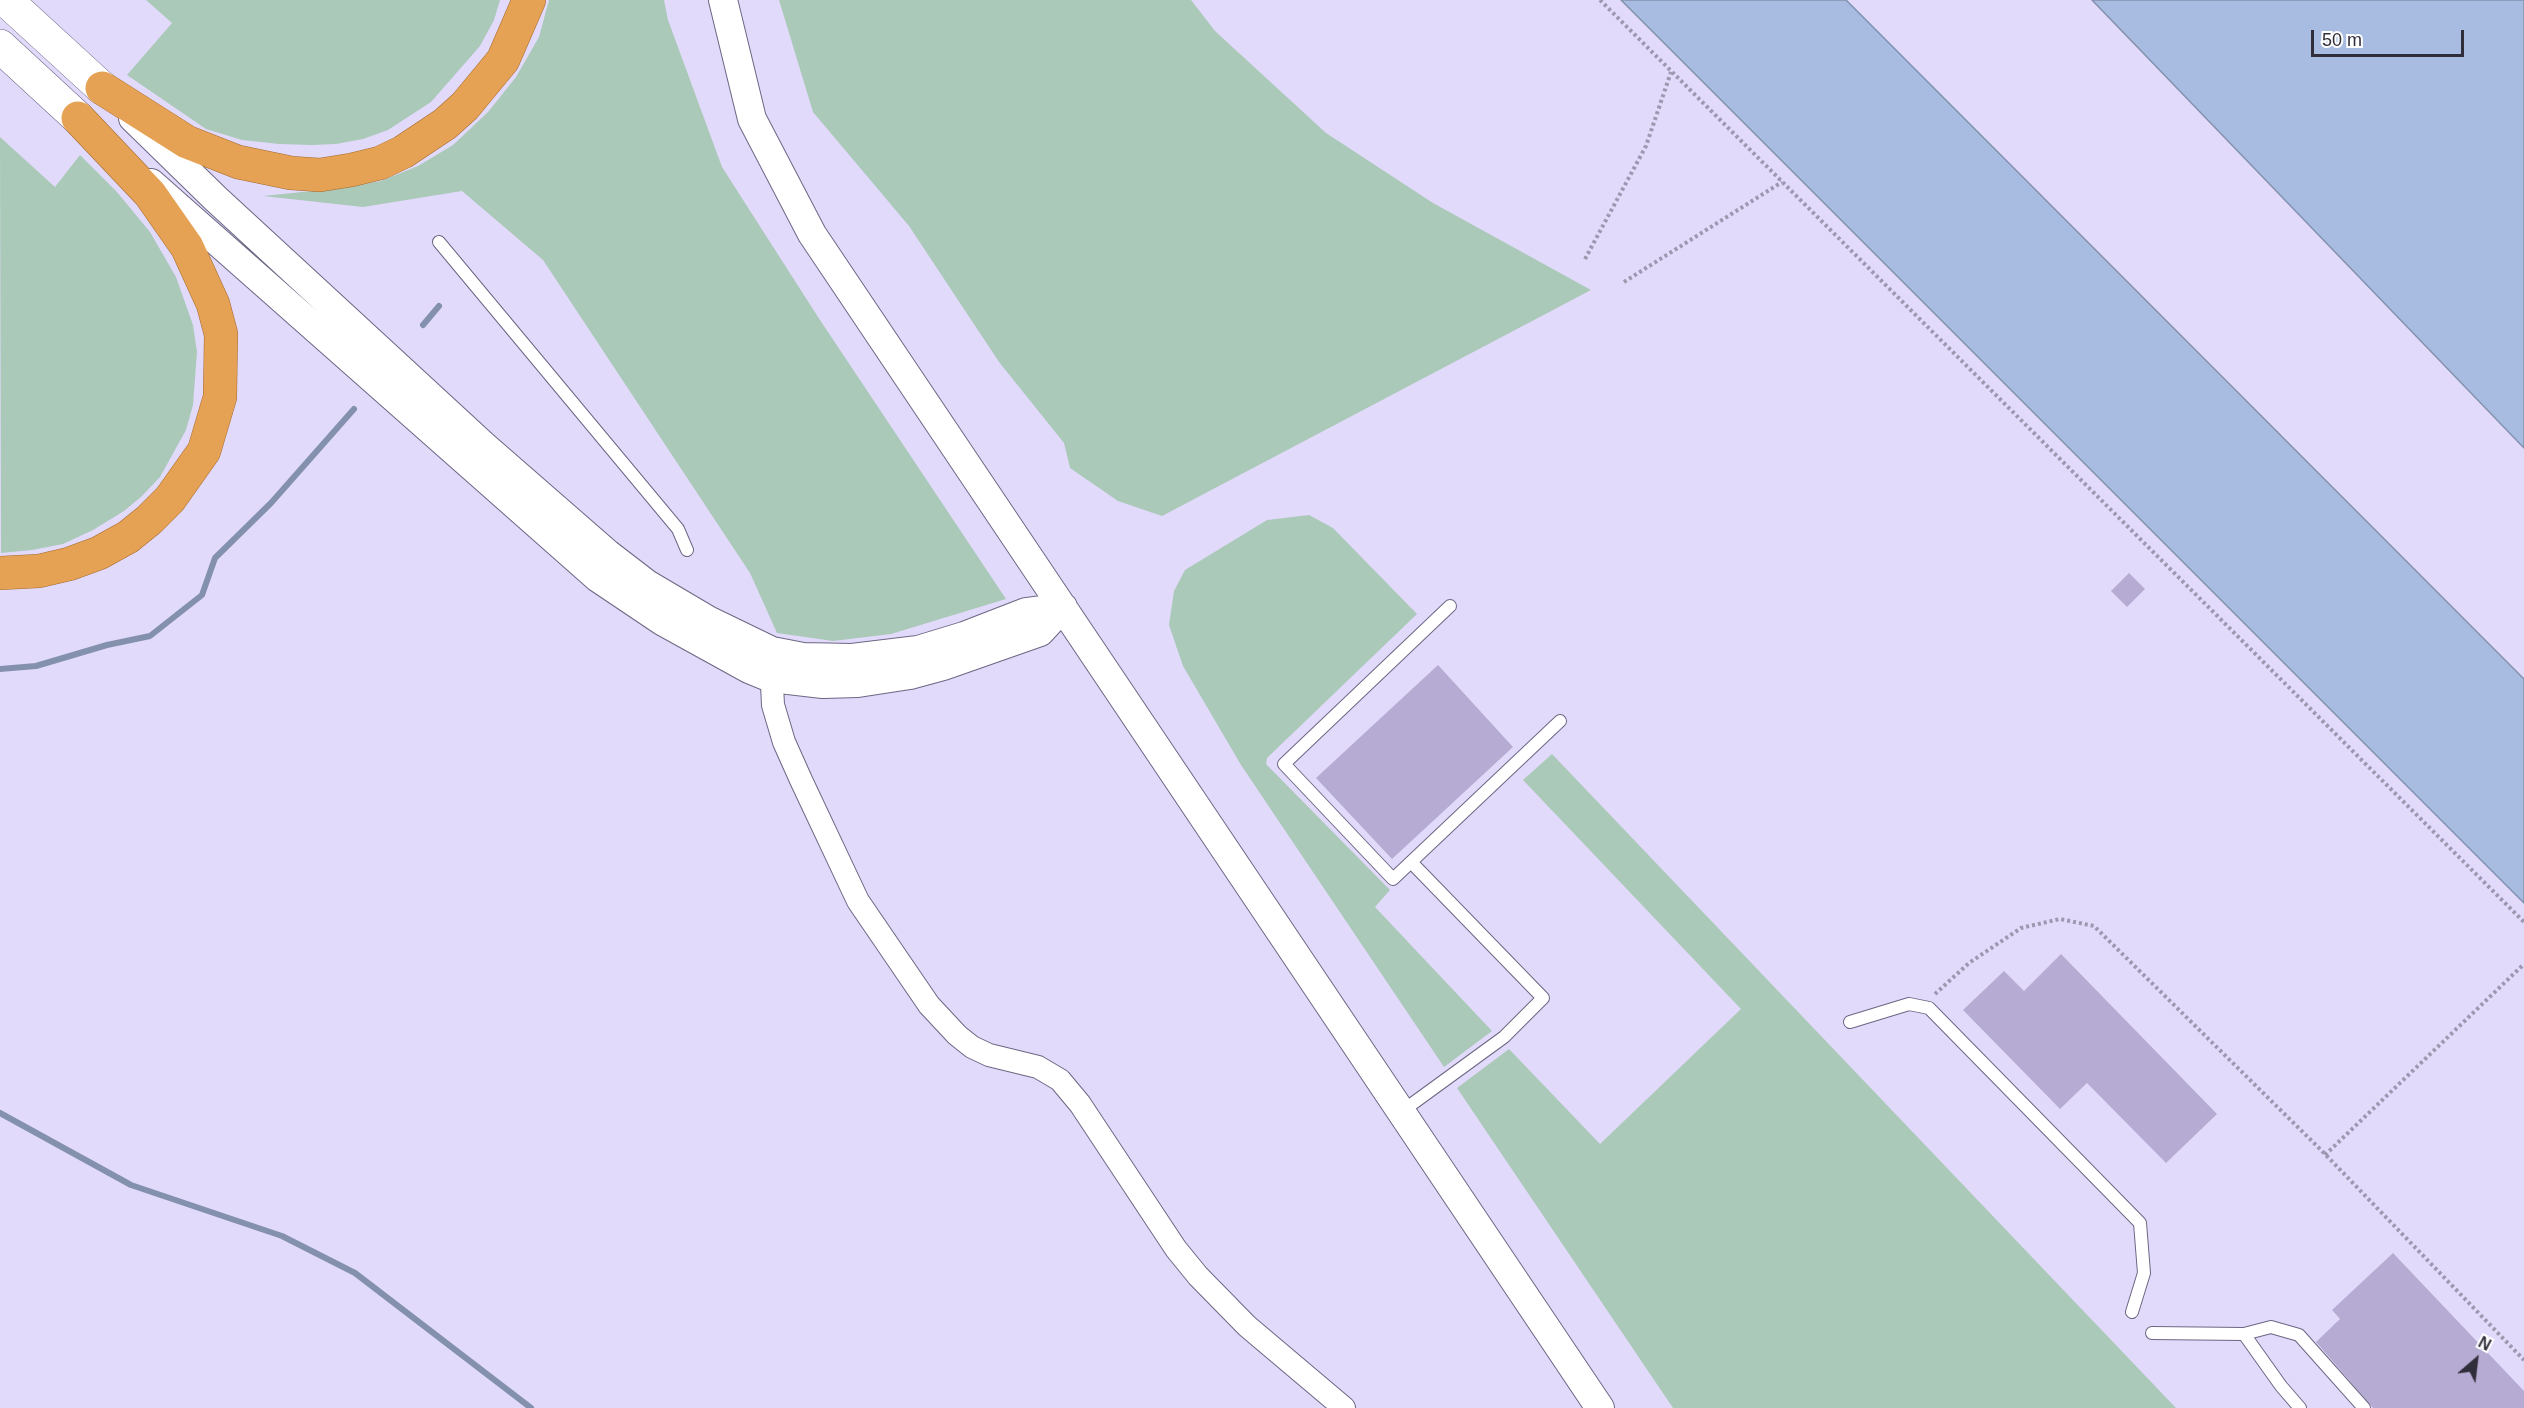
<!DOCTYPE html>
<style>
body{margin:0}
#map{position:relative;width:2524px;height:1408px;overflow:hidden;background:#e2dafb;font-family:Arial,sans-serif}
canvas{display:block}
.north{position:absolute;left:2446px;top:1330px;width:60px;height:60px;-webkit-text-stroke:4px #fff;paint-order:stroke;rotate:28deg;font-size:16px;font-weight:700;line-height:24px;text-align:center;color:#312e3b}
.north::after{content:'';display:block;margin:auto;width:21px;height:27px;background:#312e3b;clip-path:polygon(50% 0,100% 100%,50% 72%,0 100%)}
.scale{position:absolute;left:2311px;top:30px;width:153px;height:27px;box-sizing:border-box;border:3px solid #312e3b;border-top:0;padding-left:8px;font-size:18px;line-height:21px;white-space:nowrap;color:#312e3b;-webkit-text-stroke:4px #fff;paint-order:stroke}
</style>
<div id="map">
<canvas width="2524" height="1408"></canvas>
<div class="north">N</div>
<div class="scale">50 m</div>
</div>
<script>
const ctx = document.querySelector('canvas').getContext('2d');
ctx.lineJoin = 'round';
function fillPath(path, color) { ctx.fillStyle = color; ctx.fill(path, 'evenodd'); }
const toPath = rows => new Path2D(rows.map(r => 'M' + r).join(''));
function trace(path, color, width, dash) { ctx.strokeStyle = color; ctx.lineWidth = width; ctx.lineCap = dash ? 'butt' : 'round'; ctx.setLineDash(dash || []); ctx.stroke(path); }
fillPath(toPath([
 [146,0,500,0,494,20,480,46,431,102,388,130,363,139,336,144,312,145,279,144,242,140,206,129,127,75,172,23],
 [549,0,664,0,668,20,722,167,818,317,1006,599,891,634,833,641,777,633,750,573,543,260,462,191,363,207,263,196,342,188,381,181,418,166,453,145,488,112,516,77,539,37],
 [779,0,1191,0,1215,31,1326,133,1433,203,1591,290,1162,516,1118,501,1070,468,1064,443,999,362,909,226,813,112],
 [0,137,55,187,80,155,117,192,150,232,176,277,193,325,197,352,193,405,186,430,160,477,142,496,124,511,93,530,63,544,32,550,1,553],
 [1309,515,1333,528,1417,614,1267,758,1266,764,1390,890,1375,907,1492,1031,1444,1067,1241,765,1183,666,1169,625,1174,591,1185,570,1267,520],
 [1552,754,2176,1408,1673,1408,1457,1088,1509,1049,1600,1144,1741,1009,1523,780]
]), '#aac9b8');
const water = toPath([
 [1621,0,1846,0,2524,679,2524,903,1621,0],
 [2092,0,2524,0,2524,448,2092,0]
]);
fillPath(water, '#a7bce0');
trace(water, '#8491ae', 1.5);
trace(toPath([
 [423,325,439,306],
 [0,669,36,666,107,645,150,636,202,595,215,558,271,503,354,409],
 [0,1113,131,1185,282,1236,355,1273,531,1408]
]), '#8491ae', 6);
fillPath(toPath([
 [2129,573,2145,589,2127,607,2111,591],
 [1438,665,1513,747,1392,859,1316,778],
 [2061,954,2217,1114,2166,1163,2087,1083,2060,1109,1963,1010,2004,971,2024,991],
 [2393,1253,2524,1391,2524,1408,2373,1408,2316,1342,2340,1319,2332,1310]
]), '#b6acd3');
const service = toPath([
 [439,242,678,529,687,550],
 [1450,606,1284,764,1393,879,1560,721],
 [1850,1022,1909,1004,1929,1008,2140,1223,2144,1273,2132,1312],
 [1401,1112,1504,1037,1543,998,1411,862],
 [2152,1333,2244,1334,2271,1327,2299,1335,2364,1408],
 [2244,1334,2281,1386,2300,1408]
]);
const minor = toPath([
 [771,664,773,705,784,742,801,780,858,901,929,1005,957,1035,972,1047,989,1055,1038,1067,1060,1080,1080,1104,1176,1249,1198,1276,1247,1326,1344,1408]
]);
const tertiary = toPath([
 [723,0,752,119,812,234,1600,1408],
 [133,118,215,198,483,445,608,554,647,584,708,620,772,651,803,657,852,658,918,650,964,636,1026,612,1063,607],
 [151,183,598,578,662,621,749,669,771,678,823,684,858,683,910,675,943,666,1040,632,1063,607]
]);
const secondary = toPath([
 [6,0,102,88],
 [0,46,78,118]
]);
const trunk = toPath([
 [102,88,187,142,238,162,291,173,320,175,351,170,380,163,403,152,445,124,465,106,503,60,529,0],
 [0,573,39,571,69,564,99,553,128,537,149,520,170,499,204,451,220,397,221,334,213,304,187,247,150,194,78,118]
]);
trace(service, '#6d6683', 14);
trace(minor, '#6d6683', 24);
trace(tertiary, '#6d6683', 30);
trace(secondary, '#6d6683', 34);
trace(trunk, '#a36a30', 34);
trace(toPath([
 [1600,0,2524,922],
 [1585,259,1646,146,1671,72],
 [1624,282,1782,182],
 [1935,994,1969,963,2021,928,2060,919,2094,926,2321,1150,2524,1360],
 [2325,1155,2524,964]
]), '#9d97b0', 4, [3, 3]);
trace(service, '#fff', 12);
trace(minor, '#fff', 22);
trace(tertiary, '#fff', 28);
trace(secondary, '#fff', 33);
trace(trunk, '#e6a254', 33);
</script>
